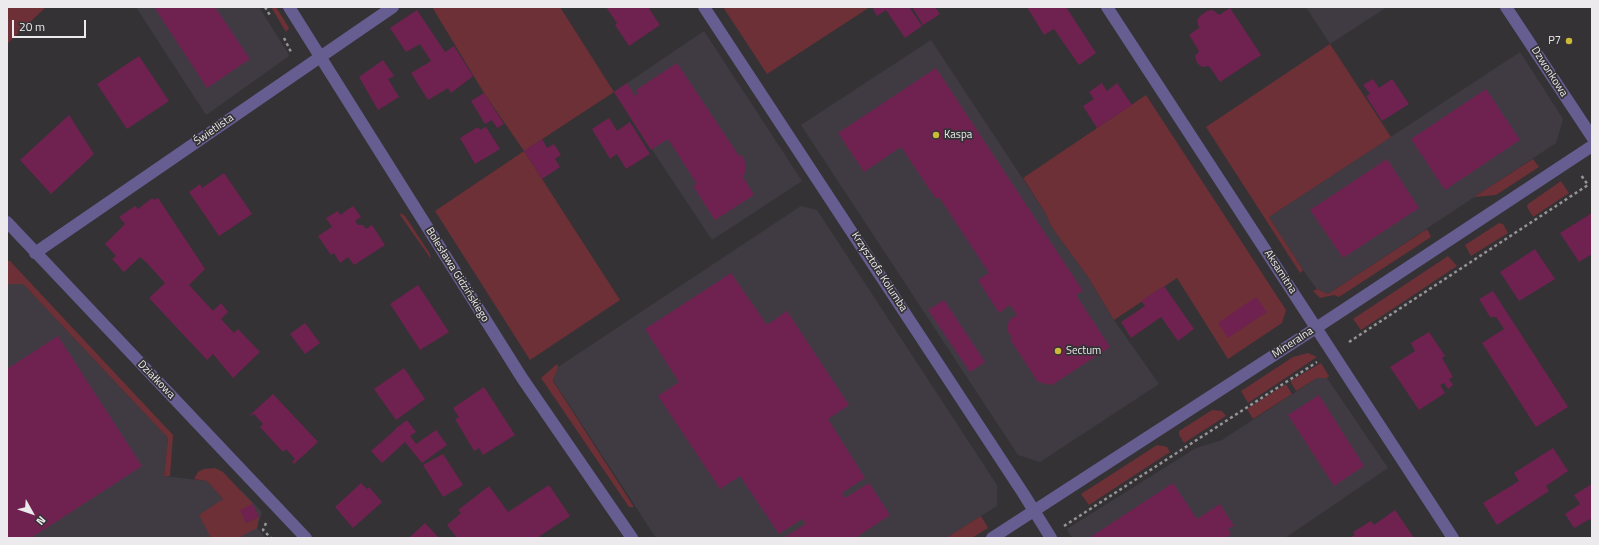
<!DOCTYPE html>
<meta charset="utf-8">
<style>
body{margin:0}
#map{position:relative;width:1599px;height:545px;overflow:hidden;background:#343235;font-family:"Titillium Web",sans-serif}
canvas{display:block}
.frame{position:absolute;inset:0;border:8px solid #eceaec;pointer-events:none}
.north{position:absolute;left:12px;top:493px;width:40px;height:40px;-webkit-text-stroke:3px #343235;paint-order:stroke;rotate:130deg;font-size:11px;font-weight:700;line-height:16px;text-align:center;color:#eceaec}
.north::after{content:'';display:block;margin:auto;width:14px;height:18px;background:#eceaec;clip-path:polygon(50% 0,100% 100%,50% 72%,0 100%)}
.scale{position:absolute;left:12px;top:20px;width:74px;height:18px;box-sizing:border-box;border:2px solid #eceaec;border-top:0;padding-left:5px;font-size:12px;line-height:14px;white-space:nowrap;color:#eceaec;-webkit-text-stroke:3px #343235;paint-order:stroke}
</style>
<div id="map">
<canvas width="1599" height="545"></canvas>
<div class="frame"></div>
<div class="north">N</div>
<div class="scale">20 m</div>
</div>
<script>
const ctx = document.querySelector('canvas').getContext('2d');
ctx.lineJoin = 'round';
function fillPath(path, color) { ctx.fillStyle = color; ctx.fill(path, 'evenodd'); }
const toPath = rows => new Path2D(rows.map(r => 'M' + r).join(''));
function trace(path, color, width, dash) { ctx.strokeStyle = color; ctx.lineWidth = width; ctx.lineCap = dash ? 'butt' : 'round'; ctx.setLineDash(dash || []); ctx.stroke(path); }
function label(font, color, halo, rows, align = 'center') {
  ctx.font = font + ' "Titillium Web",sans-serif'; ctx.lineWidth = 3.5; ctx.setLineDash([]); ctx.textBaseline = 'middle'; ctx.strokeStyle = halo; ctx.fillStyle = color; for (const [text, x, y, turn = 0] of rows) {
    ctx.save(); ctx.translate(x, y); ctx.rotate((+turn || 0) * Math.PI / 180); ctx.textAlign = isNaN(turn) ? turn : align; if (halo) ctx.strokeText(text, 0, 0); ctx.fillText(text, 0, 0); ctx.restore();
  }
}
fillPath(toPath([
 [136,7,259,7,288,53,289,56,206,115],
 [1306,7,1387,7,1330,44],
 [704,31,802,181,712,240,614,92],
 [931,40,1046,214,1051,226,1088,277,1114,320,1159,384,1040,462,1018,455,801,125],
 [1520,52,1563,119,1556,143,1328,294,1317,289,1303,270,1269,217],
 [801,206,817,210,997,485,997,506,946,538,656,538,553,380,558,367],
 [7,284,23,284,168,438,164,476,207,481,223,499,241,490,262,512,257,528,266,538,7,538],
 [1317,378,1327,378,1388,468,1285,538,1259,538,1258,537,1256,538,1072,538,1067,529,1196,448,1222,440]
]), '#403b42');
fillPath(toPath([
 [7,7,46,7,7,44],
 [271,7,276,7,289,28,286,32],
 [432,7,560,7,614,92,524,151,620,300,530,360,435,211,524,151,484,93],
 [723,7,870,7,767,74],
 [1330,44,1391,137,1269,217,1303,270,1300,273,1206,127],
 [1146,95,1286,310,1282,323,1228,359,1177,278,1114,320,1088,277,1051,226,1046,214,1023,178],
 [1533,159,1539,167,1496,195,1474,197],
 [1561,181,1569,193,1533,217,1527,207,1528,204],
 [401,213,405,216,430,254,431,259,400,215],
 [1499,223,1503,224,1508,233,1471,256,1465,245],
 [1427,229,1431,237,1339,297,1334,295,1320,298,1313,291,1317,289,1328,294],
 [1448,256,1457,266,1361,330,1353,319],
 [7,261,10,261,173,435,170,476,164,476,168,438,23,284,7,284],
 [1308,353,1317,357,1248,403,1241,391,1293,357],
 [1321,363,1329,376,1327,378,1317,378,1296,391,1290,381],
 [557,364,558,367,553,381,634,507,629,507,541,378],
 [1286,384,1292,394,1253,419,1247,409],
 [1212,410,1222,411,1226,416,1184,443,1179,435,1179,431],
 [1157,445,1167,447,1170,452,1089,505,1081,494],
 [215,468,223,472,253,504,241,510,246,523,259,517,257,528,238,538,211,538,199,515,223,499,207,481,194,479,198,472,204,469],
 [981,516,988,528,972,538,946,538]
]), '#6c3036');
fillPath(toPath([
 [154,7,215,7,250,59,207,88],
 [606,7,648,7,660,25,629,46,615,25,617,23],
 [872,7,909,7,922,26,905,38,886,10,877,16],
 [912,7,935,7,940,14,923,25],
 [1027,7,1066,7,1096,53,1079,65,1054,29,1044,35],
 [1230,8,1261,55,1220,82,1209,66,1202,67,1197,63,1195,56,1199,51,1189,35,1199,28,1197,20,1200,16,1207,11,1213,10,1219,15],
 [417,10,445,52,454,46,473,76,451,93,448,88,428,100,411,73,431,61,420,44,406,52,390,28],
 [139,56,169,101,127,129,97,84],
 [383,60,394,76,388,79,399,97,378,110,359,77],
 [677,63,739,156,741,155,744,158,746,170,743,177,754,195,715,220,693,186,697,184,668,139,651,150,614,92,627,83,635,96,638,93,636,90],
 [936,68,1083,291,1076,295,1110,347,1052,385,1038,382,1010,339,1012,338,1007,330,1009,320,1017,315,1010,305,999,313,978,280,989,273,939,197,936,199,901,147,864,172,838,133],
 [1373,79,1379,88,1392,79,1409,104,1382,121,1366,96,1370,94,1363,85],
 [1102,83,1107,91,1117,83,1132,105,1097,128,1083,106,1094,99,1089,92],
 [1486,89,1520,140,1445,190,1411,139],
 [484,93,504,124,497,128,492,120,485,124,471,101],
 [69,115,94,154,51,194,20,160],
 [609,118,617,131,630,122,650,154,626,169,617,154,610,159,592,129],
 [478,127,480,130,486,127,500,149,475,164,460,138],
 [542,139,547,148,554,144,561,155,555,159,560,167,542,179,524,151],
 [1387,159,1419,208,1343,258,1310,210],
 [224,173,252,214,219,236,189,192,200,184,202,188],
 [152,198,154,200,158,198,205,269,189,285,213,311,221,303,228,312,221,319,234,333,238,329,260,352,233,378,213,354,207,360,149,298,165,283,147,263,140,257,124,272,112,259,116,256,105,244,125,224,119,217,135,206,138,209],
 [353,206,361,217,355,221,358,225,363,225,366,229,372,225,385,245,354,265,348,257,340,263,334,253,331,255,318,236,332,227,326,218,338,211,340,215],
 [1592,213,1592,254,1579,262,1560,233],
 [1535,249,1555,279,1519,301,1500,272],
 [731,273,767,325,787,311,849,405,828,419,865,478,842,493,845,498,869,483,890,515,855,538,783,538,806,524,802,519,779,534,740,476,720,489,658,396,679,382,645,329],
 [418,285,449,332,420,350,390,304],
 [1164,286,1194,329,1178,341,1161,317,1131,338,1121,322,1145,306,1141,301],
 [1493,291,1568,407,1536,427,1482,343,1504,329,1496,317,1490,317,1479,299],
 [1256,297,1267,312,1228,338,1218,323],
 [944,300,985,362,970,372,928,310],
 [305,323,320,343,305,354,290,334],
 [1429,332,1445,356,1442,358,1453,377,1449,379,1453,385,1448,389,1444,383,1440,385,1445,393,1419,410,1390,367,1415,351,1411,343],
 [58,336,142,466,31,538,7,538,7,369],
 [404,368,425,399,396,420,374,389],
 [484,387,515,435,483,455,479,448,474,451,464,434,455,419,459,417,453,408],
 [273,394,318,442,294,464,292,462,295,459,286,449,283,452,271,439,260,427,263,424,254,414,248,417],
 [1319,395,1364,466,1334,486,1288,415],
 [407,420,416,432,410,436,416,444,436,430,447,445,422,463,405,442,382,463,371,451,395,430,395,429],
 [1553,448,1568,471,1546,486,1549,491,1497,525,1483,503,1519,481,1514,473],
 [443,454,463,485,443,497,423,465],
 [361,483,367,489,369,487,382,502,353,528,335,507],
 [1173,483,1197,519,1220,504,1234,526,1228,529,1231,534,1226,538,1093,538,1092,536],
 [1592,484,1592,522,1590,519,1574,528,1565,514,1580,504,1574,495],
 [549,485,570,516,537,538,457,538,447,525,461,513,458,510,489,486,508,512],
 [253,504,259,517,246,523,240,510],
 [1395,510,1414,538,1349,538,1355,535,1353,532,1371,521,1374,525],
 [425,523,438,537,437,538,409,538]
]), '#6f2250');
trace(toPath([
 [265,7,271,17],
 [284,38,292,54],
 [1349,342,1588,185,1581,175],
 [266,523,263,530,271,538],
 [1064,526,1317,362]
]), '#969496', 2.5, [3, 3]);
trace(toPath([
 [289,7,522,378,632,538],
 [704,7,1023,493,1051,538],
 [1107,7,1453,538],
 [1506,7,1592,137],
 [7,222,306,538],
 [35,253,393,7],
 [992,538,1316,328,1592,146]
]), '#665d91', 12);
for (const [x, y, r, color] of [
 [1569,41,4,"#cdb938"],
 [936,135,4,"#cdb938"],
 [1058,351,4,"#cdb938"]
]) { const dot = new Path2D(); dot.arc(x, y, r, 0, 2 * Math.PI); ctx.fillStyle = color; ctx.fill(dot); trace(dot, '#343235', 1.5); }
label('11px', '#eceaec', '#343235', [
 ["P7",1561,41,"right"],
 ["Kaspa",944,135],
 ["Sectum",1066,351]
], 'left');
label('11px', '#eceaec', '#343235', [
 ["Dzwonkowa",1549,72,57],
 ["Świetlista",214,130,-35],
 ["Krzysztofa Kolumba",879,272,57],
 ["Aksamitna",1280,272,57],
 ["Bolesława Gidzińskiego",457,275,58],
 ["Mineralna",1293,343,-33],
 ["Działkowa",156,380,46]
]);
</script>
